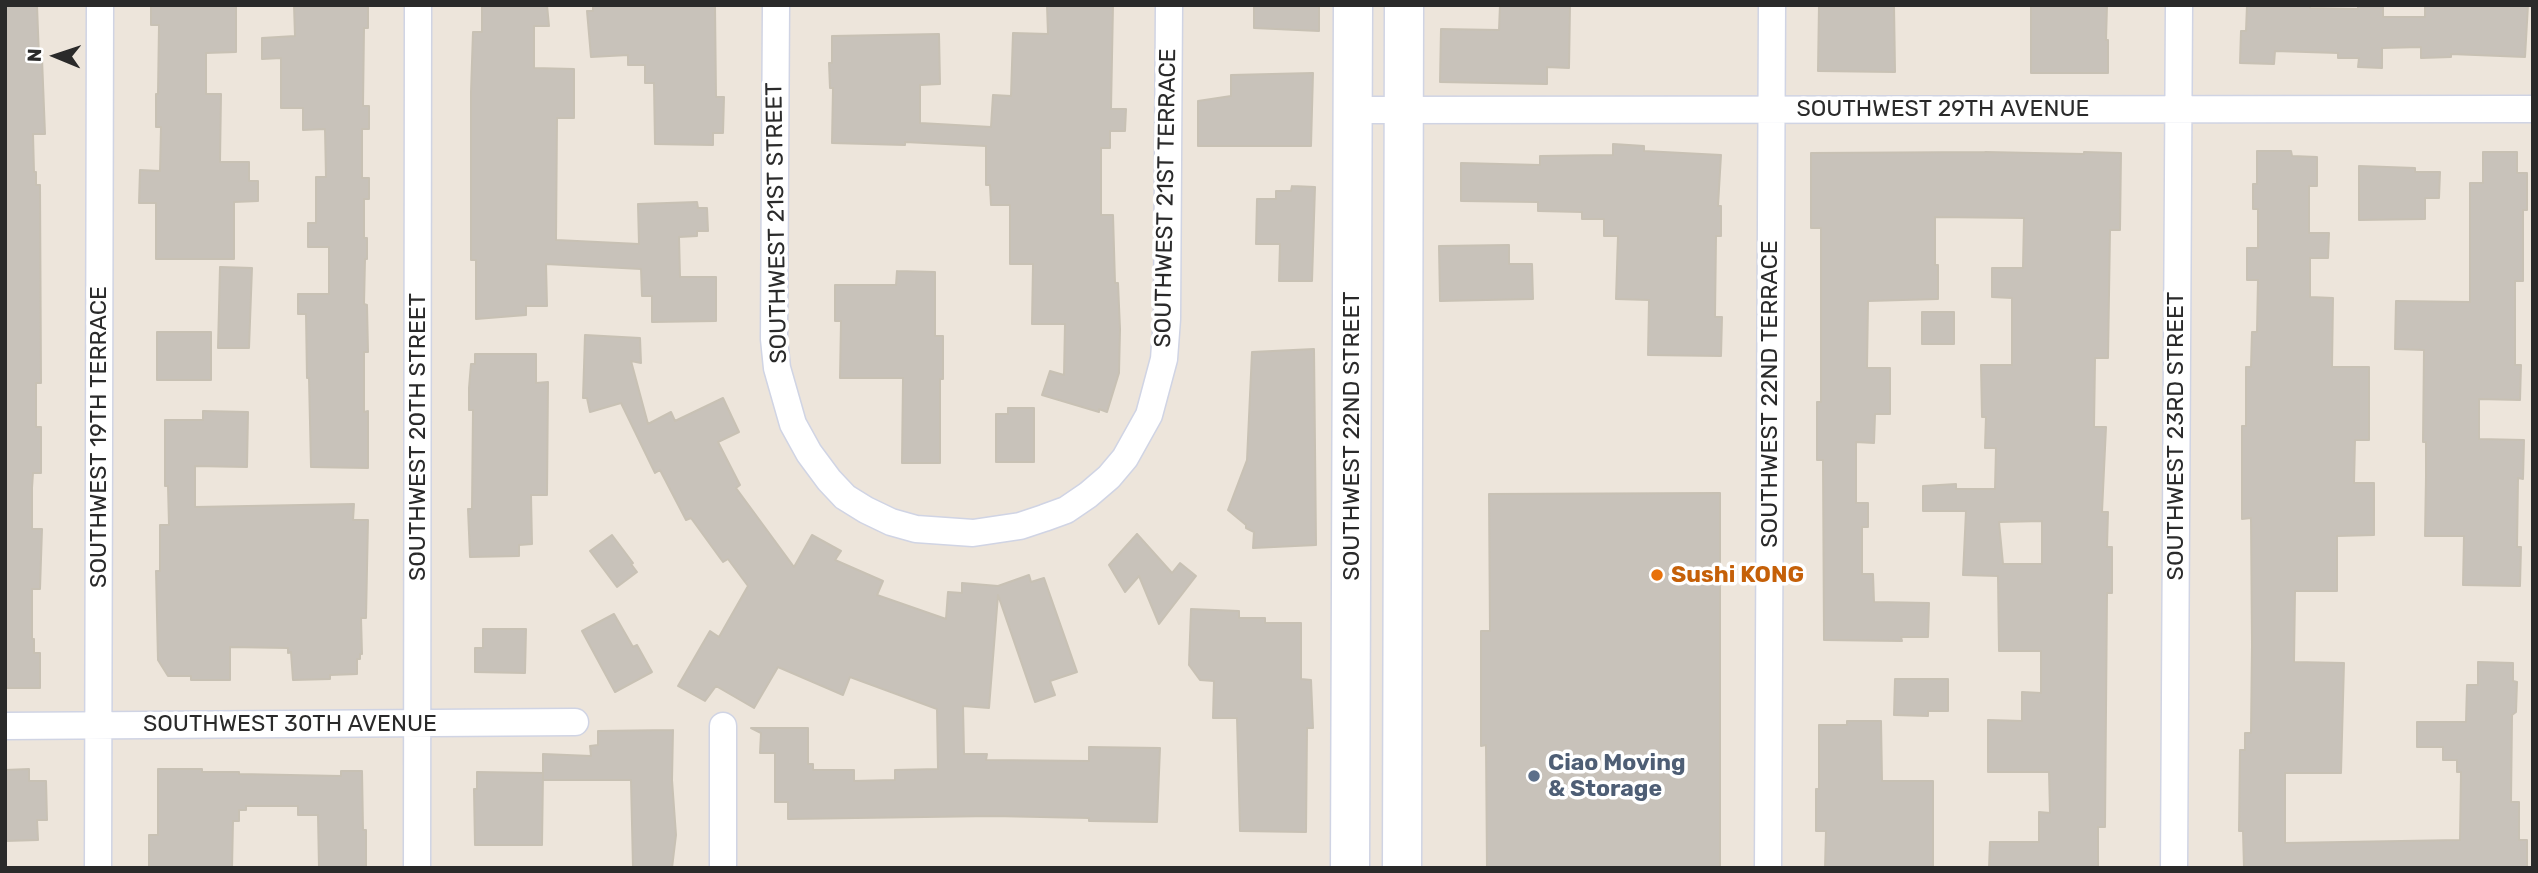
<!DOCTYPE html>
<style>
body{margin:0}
#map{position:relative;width:2538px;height:873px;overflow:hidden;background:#ede5db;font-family:Rubik,sans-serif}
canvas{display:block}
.frame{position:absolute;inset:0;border:7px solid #2a2a2a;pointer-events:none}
.north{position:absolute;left:21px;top:21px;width:70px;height:70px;-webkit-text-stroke:5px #fff;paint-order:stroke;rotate:272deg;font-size:19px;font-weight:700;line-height:28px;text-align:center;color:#2a2a2a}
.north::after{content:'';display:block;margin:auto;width:24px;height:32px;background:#2a2a2a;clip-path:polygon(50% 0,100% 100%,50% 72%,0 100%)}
</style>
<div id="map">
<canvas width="2538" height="873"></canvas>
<div class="frame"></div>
<div class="north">N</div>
</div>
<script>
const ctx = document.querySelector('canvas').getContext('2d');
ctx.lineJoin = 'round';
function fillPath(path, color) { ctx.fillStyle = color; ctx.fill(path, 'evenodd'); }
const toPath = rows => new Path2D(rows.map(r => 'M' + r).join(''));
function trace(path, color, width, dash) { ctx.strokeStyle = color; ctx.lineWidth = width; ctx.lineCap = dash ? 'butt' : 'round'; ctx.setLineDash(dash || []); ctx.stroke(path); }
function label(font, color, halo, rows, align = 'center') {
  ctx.font = font + ' Rubik,sans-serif'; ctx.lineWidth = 7; ctx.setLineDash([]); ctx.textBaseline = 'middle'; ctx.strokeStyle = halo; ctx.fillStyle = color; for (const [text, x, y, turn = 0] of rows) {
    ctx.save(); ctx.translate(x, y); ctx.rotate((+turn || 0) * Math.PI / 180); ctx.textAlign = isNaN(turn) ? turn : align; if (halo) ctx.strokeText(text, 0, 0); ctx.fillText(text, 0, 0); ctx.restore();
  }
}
const building = toPath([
 [5,5,37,5,39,58,42,58,45,134,33,134,34,172,36,172,36,185,40,185,41,383,36,383,36,427,41,427,41,473,33,473,32,488,32,529,42,529,40,589,32,589,32,639,34,639,34,653,40,653,40,688,5,688,5,5],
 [151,5,236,5,236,52,206,53,206,94,221,94,220,162,249,162,249,181,258,181,258,201,234,202,234,259,156,259,156,203,139,203,140,170,160,171,161,127,156,127,156,94,158,94,159,25,151,25,151,5],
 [294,5,368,5,368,28,364,28,363,106,369,106,369,129,362,129,362,178,369,178,369,199,364,199,364,238,367,238,367,259,365,259,364,304,367,305,368,352,364,352,364,412,368,411,368,468,311,467,309,378,307,378,306,314,298,314,298,294,329,294,329,247,308,247,308,223,316,223,316,177,326,177,325,129,303,130,303,108,281,108,281,58,262,59,262,38,295,36,294,5],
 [482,5,547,5,549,26,534,26,534,68,574,69,574,118,557,118,556,240,639,244,638,204,697,202,698,208,707,208,708,231,697,231,697,236,679,237,680,277,716,277,716,321,652,322,652,296,642,296,641,269,546,264,547,306,526,306,526,315,476,319,476,260,471,260,471,92,473,32,482,32,482,5],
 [593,5,715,5,716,97,724,97,723,133,713,133,713,145,655,144,654,83,645,83,645,65,628,65,628,55,591,57,587,11,593,11,593,5],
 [1047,5,1113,5,1111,109,1126,109,1125,131,1110,131,1110,148,1101,148,1101,215,1113,215,1115,283,1118,283,1120,329,1119,373,1107,412,1099,409,1099,412,1042,395,1050,371,1064,375,1065,324,1032,324,1033,264,1010,264,1010,205,991,205,990,185,986,185,986,146,905,142,905,145,832,143,833,88,830,88,829,63,832,63,832,36,939,34,940,84,920,85,920,123,991,127,993,95,1011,96,1013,33,1048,34,1047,5],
 [1254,5,1319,5,1319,31,1254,28,1254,5],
 [1500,5,1570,5,1569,68,1547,67,1547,84,1440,82,1441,29,1499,30,1500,5],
 [1819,5,1894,5,1895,72,1818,71,1819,5],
 [2031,5,2107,5,2106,40,2108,40,2108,73,2031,73,2031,5],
 [2247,5,2310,5,2310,8,2358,9,2358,5,2383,5,2383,17,2425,17,2425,5,2528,5,2525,57,2451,54,2451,57,2421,58,2421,47,2382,48,2382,68,2358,67,2359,58,2338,58,2338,53,2275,51,2274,64,2240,63,2241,31,2246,31,2247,5],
 [1313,73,1311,146,1198,146,1198,101,1231,96,1231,75,1313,73],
 [1613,144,1644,146,1644,151,1721,155,1718,206,1721,206,1721,236,1716,236,1715,317,1722,317,1721,356,1648,355,1649,300,1616,299,1618,236,1604,236,1604,219,1582,219,1582,212,1538,211,1538,202,1461,201,1461,163,1540,165,1540,156,1613,155,1613,144],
 [2257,151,2291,151,2292,156,2317,157,2317,186,2309,186,2309,233,2329,233,2328,258,2310,258,2310,297,2333,298,2332,367,2369,367,2369,440,2355,440,2354,483,2374,483,2374,535,2337,536,2337,591,2295,591,2294,662,2344,663,2341,773,2285,773,2285,843,2460,840,2461,772,2457,772,2457,760,2443,760,2443,747,2417,747,2417,722,2466,722,2467,685,2478,685,2478,662,2513,663,2513,681,2517,682,2516,712,2512,715,2511,802,2519,802,2519,840,2527,840,2527,868,2244,868,2243,831,2239,831,2240,750,2245,750,2245,733,2251,733,2252,645,2251,518,2242,519,2242,426,2246,426,2246,367,2251,367,2252,332,2257,332,2258,280,2247,280,2247,248,2258,248,2258,209,2253,209,2253,184,2257,184,2257,151],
 [1985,152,2084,154,2084,152,2121,153,2120,230,2110,230,2108,358,2095,358,2094,427,2106,427,2102,512,2108,512,2107,547,2112,547,2112,593,2107,593,2105,827,2098,827,2098,868,1989,868,1990,842,2039,842,2039,812,2050,813,2049,772,1988,772,1988,720,2022,721,2022,692,2041,693,2041,651,1999,651,1998,576,1963,575,1966,511,1923,511,1923,486,1956,484,1956,489,1995,489,1996,448,1985,448,1986,417,1982,417,1981,365,2012,365,2012,298,1992,297,1992,268,2023,268,2024,218,1935,217,1935,265,1938,265,1938,299,1868,301,1867,368,1890,368,1890,414,1875,414,1874,443,1856,442,1856,503,1868,503,1868,527,1862,527,1862,574,1873,574,1874,602,1929,603,1928,637,1901,637,1902,641,1824,640,1823,460,1817,460,1817,402,1821,402,1821,228,1811,228,1811,153,1985,152],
 [2042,521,2042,564,2003,564,1999,522,2042,521],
 [2483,152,2517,152,2517,173,2527,173,2527,210,2523,210,2523,281,2515,281,2515,365,2521,365,2520,400,2479,399,2479,439,2524,440,2523,479,2518,478,2517,547,2521,547,2520,586,2463,585,2464,536,2425,536,2426,477,2426,442,2423,442,2424,350,2395,349,2396,301,2470,302,2470,183,2483,183,2483,152],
 [2359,166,2415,168,2415,172,2440,172,2439,198,2425,198,2425,219,2359,220,2359,166],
 [1292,186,1315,187,1312,281,1279,281,1280,244,1256,244,1257,199,1276,199,1276,191,1291,191,1292,186],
 [1509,245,1509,264,1532,264,1533,299,1440,301,1439,246,1509,245],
 [220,267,252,268,249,348,218,348,220,267],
 [897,271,935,272,935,336,943,336,943,379,940,379,940,463,902,463,903,378,840,378,841,321,835,321,835,285,896,285,897,271],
 [1922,312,1954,312,1954,344,1922,344,1922,312],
 [157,332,211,332,211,380,157,380,157,332],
 [585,335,640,338,641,363,631,361,648,424,671,412,675,421,723,398,739,432,718,442,740,485,736,488,794,567,812,535,841,551,835,560,883,581,877,595,946,619,948,592,962,593,962,583,998,586,1029,575,1031,582,1044,578,1077,672,1050,681,1055,695,1035,702,998,595,989,708,963,706,964,754,987,754,986,760,1089,761,1089,747,1160,748,1157,822,1089,821,1089,818,993,816,788,819,788,802,775,802,775,753,760,753,761,733,751,728,808,728,808,764,813,764,813,770,854,770,854,781,895,780,895,770,938,769,937,709,850,677,843,695,778,667,754,708,716,686,705,701,678,686,710,631,719,637,748,586,728,559,723,562,691,518,686,520,660,470,655,473,621,403,590,412,587,398,583,398,585,335],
 [1314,349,1316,545,1253,548,1254,532,1246,528,1246,525,1228,510,1247,460,1252,352,1314,349],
 [475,354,536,354,536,383,548,382,547,495,531,495,532,544,519,545,519,556,470,557,468,509,472,509,473,410,469,410,469,388,471,364,475,364,475,354],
 [1008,408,1034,408,1034,462,996,462,996,414,1008,414,1008,408],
 [203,411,248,412,247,467,195,466,195,507,354,504,353,520,368,520,366,618,361,618,362,654,360,654,360,659,357,659,357,674,330,675,330,679,293,680,291,652,288,653,288,648,230,647,230,680,191,680,191,676,168,676,158,660,156,571,160,571,160,525,169,525,168,486,165,486,165,420,203,420,203,411],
 [1720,493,1720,868,1487,868,1486,745,1481,746,1481,631,1490,631,1489,494,1720,493],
 [1137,534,1172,573,1180,563,1196,576,1159,624,1139,576,1125,592,1109,565,1137,534],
 [612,535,633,563,631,564,637,572,617,587,590,551,612,535],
 [1191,609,1239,611,1239,618,1265,618,1265,623,1301,623,1301,679,1311,680,1313,728,1307,728,1306,832,1240,831,1237,718,1213,718,1214,681,1200,680,1189,665,1191,609],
 [614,614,633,647,637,645,652,672,615,692,582,631,614,614],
 [483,629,526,629,525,673,475,672,475,648,483,648,483,629],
 [1895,679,1948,679,1948,711,1928,711,1928,716,1894,715,1895,679],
 [1847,721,1881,721,1882,781,1933,781,1933,868,1825,868,1826,831,1816,831,1816,789,1819,789,1819,725,1847,725,1847,721],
 [673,730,672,780,676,835,672,868,633,868,631,780,543,780,543,754,591,756,590,746,598,745,598,731,673,730],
 [29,769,29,781,46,781,47,820,37,820,38,840,5,841,5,770,29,769],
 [158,769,202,769,202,772,239,772,239,774,341,776,341,771,362,771,363,830,366,830,366,868,319,868,318,815,298,815,298,806,246,806,246,810,239,810,239,821,233,821,232,868,149,868,149,835,158,835,158,769],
 [477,772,543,773,542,845,475,845,474,789,477,789,477,772]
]);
fillPath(building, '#c8c2ba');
trace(building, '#c8c1b4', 2);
const minor = toPath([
 [776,5,774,339,777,368,793,424,809,453,829,480,845,497,866,510,891,522,916,529,973,533,1020,526,1044,518,1066,510,1088,495,1109,477,1125,458,1149,415,1164,359,1167,319,1169,5],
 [1353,110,2533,109],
 [5,726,575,722],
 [723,726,723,868],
 [98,868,100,5],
 [417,868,418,5],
 [1768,868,1772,5],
 [2174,868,2179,5]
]);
const secondary = toPath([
 [1350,868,1353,5],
 [1402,868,1404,5]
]);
trace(minor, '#d0d4e4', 29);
trace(secondary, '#d0d4e4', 41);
trace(minor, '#fff', 26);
trace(secondary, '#fff', 38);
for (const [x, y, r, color] of [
 [1657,575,7,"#e8710a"],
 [1534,776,7,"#5c6f8a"]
]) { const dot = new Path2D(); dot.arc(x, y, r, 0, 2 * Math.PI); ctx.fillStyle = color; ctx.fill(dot); trace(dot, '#fff', 2.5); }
label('23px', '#2a2a2a', '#fff', [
 ["SOUTHWEST 29TH AVENUE",1943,109],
 ["SOUTHWEST 21ST TERRACE",1166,198,-89],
 ["SOUTHWEST 21ST STREET",777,223,-91],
 ["SOUTHWEST 22ND TERRACE",1770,394,-90],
 ["SOUTHWEST 22ND STREET",1352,436,-90],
 ["SOUTHWEST 23RD STREET",2176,436,-90],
 ["SOUTHWEST 19TH TERRACE",99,437,-90],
 ["SOUTHWEST 20TH STREET",418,437,-90],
 ["SOUTHWEST 30TH AVENUE",290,724]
]);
label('bold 23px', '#c56008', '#fff', [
 ["Sushi KONG",1671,575]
], 'left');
label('bold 23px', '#4e5e75', '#fff', [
 ["Ciao Moving",1548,763],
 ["& Storage",1548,789]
], 'left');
</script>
